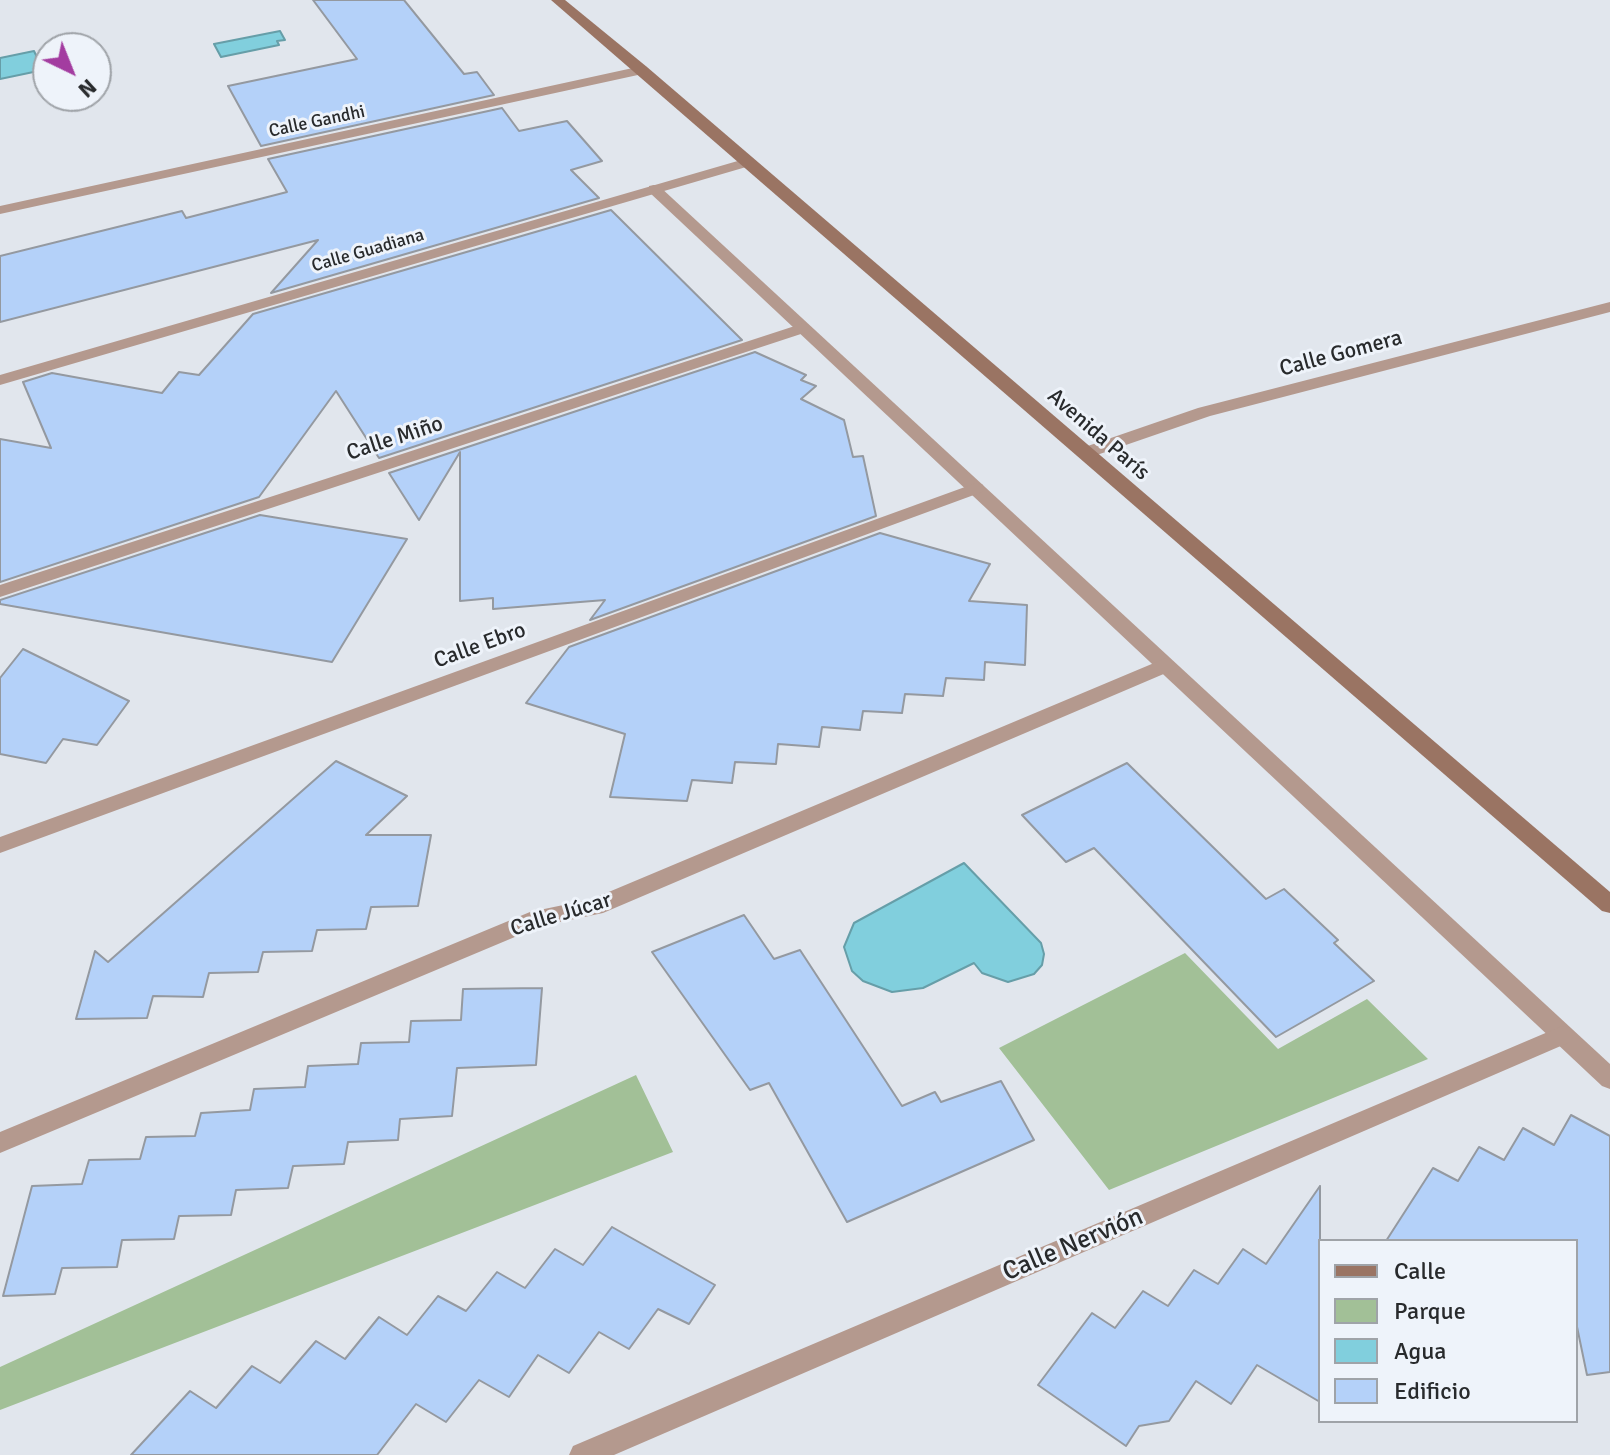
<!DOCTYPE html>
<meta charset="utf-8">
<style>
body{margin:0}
#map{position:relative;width:1610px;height:1455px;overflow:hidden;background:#e1e6ed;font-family:Signika,sans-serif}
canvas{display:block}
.legend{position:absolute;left:1318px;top:1239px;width:260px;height:184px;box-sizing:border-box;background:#eef3fa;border:2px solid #9fa3a8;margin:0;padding:10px 14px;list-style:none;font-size:24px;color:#282a2c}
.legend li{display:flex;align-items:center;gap:16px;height:40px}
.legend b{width:40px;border:2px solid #9fa3a8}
.north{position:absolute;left:32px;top:32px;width:80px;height:80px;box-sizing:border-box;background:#eef3fa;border:2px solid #9fa3a8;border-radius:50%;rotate:137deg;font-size:22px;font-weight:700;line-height:32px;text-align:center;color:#282a2c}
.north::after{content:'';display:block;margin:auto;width:28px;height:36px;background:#a33ca0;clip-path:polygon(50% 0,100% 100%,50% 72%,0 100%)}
</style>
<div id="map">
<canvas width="1610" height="1455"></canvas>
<ul class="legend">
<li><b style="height:10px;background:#9a7463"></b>Calle</li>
<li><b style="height:22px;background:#a2c097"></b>Parque</li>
<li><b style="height:22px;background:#81cfdd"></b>Agua</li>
<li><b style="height:22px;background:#b4d1f9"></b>Edificio</li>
</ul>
<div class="north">N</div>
</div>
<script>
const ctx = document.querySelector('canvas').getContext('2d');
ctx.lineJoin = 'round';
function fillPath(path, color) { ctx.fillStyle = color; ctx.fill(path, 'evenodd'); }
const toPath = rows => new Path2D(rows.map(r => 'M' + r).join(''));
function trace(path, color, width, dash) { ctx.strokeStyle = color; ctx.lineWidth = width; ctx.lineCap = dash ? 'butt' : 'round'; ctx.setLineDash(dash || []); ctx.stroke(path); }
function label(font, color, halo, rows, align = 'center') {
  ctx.font = font + ' Signika,sans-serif'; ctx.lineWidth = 6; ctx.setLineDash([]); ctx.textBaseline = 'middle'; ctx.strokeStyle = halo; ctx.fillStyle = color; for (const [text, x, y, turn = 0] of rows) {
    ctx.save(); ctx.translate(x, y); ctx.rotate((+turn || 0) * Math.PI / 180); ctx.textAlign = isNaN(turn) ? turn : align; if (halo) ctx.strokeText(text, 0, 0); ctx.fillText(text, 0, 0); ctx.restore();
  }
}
fillPath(toPath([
 [1185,953,1278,1049,1367,999,1428,1059,1109,1190,999,1048],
 [636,1075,673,1152,0,1410,0,1367]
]), '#a2c097');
const water = toPath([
 [280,31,285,40,277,41,279,45,221,57,214,44,280,31],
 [34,51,43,70,0,79,0,58,34,51],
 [964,863,1041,943,1044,954,1042,965,1034,974,1008,982,982,973,974,963,923,988,892,992,863,981,852,971,844,947,854,923,964,863]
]);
fillPath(water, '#81cfdd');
trace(water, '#669ea8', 2);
const building = toPath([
 [313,0,404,0,464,74,477,72,494,95,261,146,228,86,357,59,313,0],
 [502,108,519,131,567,121,602,161,571,170,599,198,271,293,318,240,0,322,0,256,182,211,186,218,287,192,268,159,502,108],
 [611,210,742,340,379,458,336,391,259,497,0,582,0,439,51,448,23,382,52,373,162,393,179,372,199,375,253,314,611,210],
 [755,352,806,375,801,380,816,386,801,399,844,420,853,457,863,456,876,516,590,620,605,600,493,609,493,598,460,601,460,452,419,520,389,473,755,352],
 [260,515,407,539,332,662,0,604,0,600,260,515],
 [880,533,990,564,969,601,1027,605,1025,665,985,662,984,680,946,678,943,696,905,694,902,713,863,711,860,730,822,727,819,747,778,744,776,764,735,762,732,783,692,780,687,801,610,797,625,734,526,703,569,647,880,533],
 [23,649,129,701,97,745,63,739,46,763,0,754,0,678,23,649],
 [336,761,407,796,366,835,431,835,418,906,371,907,366,929,317,930,312,951,263,952,258,972,209,973,203,997,153,996,147,1018,76,1019,95,951,108,962,336,761],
 [1127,763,1266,899,1284,889,1338,940,1334,943,1374,981,1276,1037,1094,848,1066,862,1022,815,1127,763],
 [744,915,774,959,800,950,902,1106,935,1092,941,1102,1001,1081,1034,1140,847,1222,769,1083,750,1090,652,952,744,915],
 [542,988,536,1065,457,1068,452,1116,400,1119,398,1140,348,1142,344,1164,293,1166,288,1188,236,1190,231,1215,179,1216,174,1239,122,1240,117,1267,62,1268,55,1294,3,1296,32,1186,82,1184,89,1160,140,1159,146,1137,195,1136,201,1113,250,1110,254,1089,305,1087,308,1066,358,1064,361,1043,409,1042,411,1021,461,1020,463,989,542,988],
 [1571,1115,1610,1136,1610,1372,1587,1375,1576,1322,1576,1241,1386,1241,1433,1168,1458,1181,1479,1147,1504,1160,1523,1128,1554,1145,1571,1115],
 [1320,1186,1320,1402,1257,1365,1231,1404,1196,1381,1169,1421,1139,1426,1126,1446,1038,1385,1092,1313,1115,1328,1143,1291,1168,1306,1194,1270,1218,1284,1243,1249,1266,1264,1320,1186],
 [612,1227,715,1285,689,1324,658,1309,629,1349,599,1332,569,1373,538,1355,509,1397,479,1380,446,1422,416,1404,377,1455,131,1455,190,1391,216,1408,252,1366,280,1383,316,1341,345,1359,379,1317,407,1335,438,1296,466,1311,497,1272,525,1288,555,1249,583,1265,612,1227]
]);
fillPath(building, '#b4d1f9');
trace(building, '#9499a0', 2);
fillPath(toPath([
 [654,185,659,186,1610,1064,1610,1089,1602,1086,649,192,649,186,654,185]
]), '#b4998e');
fillPath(toPath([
 [642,66,647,67,647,73,0,214,0,206,642,66],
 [748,158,753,159,753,165,0,385,0,375,748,158],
 [1610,302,1610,312,1210,416,1091,457,1079,457,1076,453,1079,449,1198,408,1610,302],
 [804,323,812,328,810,331,0,597,0,585,804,323],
 [976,483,982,484,985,488,982,492,0,853,0,837,976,483],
 [1166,658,1176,665,1173,670,603,913,541,926,0,1153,0,1132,530,912,592,899,1166,658],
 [1562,1026,1570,1028,1574,1035,1570,1042,614,1455,569,1455,573,1446,1562,1026]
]), '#b4998e');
fillPath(toPath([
 [551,0,565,0,647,67,1610,892,1610,913,1602,911,551,0]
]), '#9a7463');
label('18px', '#282a2c', '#eef3fa', [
 ["Calle Gandhi",317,122,-12],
 ["Calle Guadiana",368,251,-16]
]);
label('22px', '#282a2c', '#eef3fa', [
 ["Calle Gomera",1341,354,-15],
 ["Avenida París",1098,435,41],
 ["Calle Miño",395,439,-18],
 ["Calle Ebro",480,646,-20],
 ["Calle Júcar",561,915,-17]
]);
label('26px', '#282a2c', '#eef3fa', [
 ["Calle Nervión",1073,1245,-23]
]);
</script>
